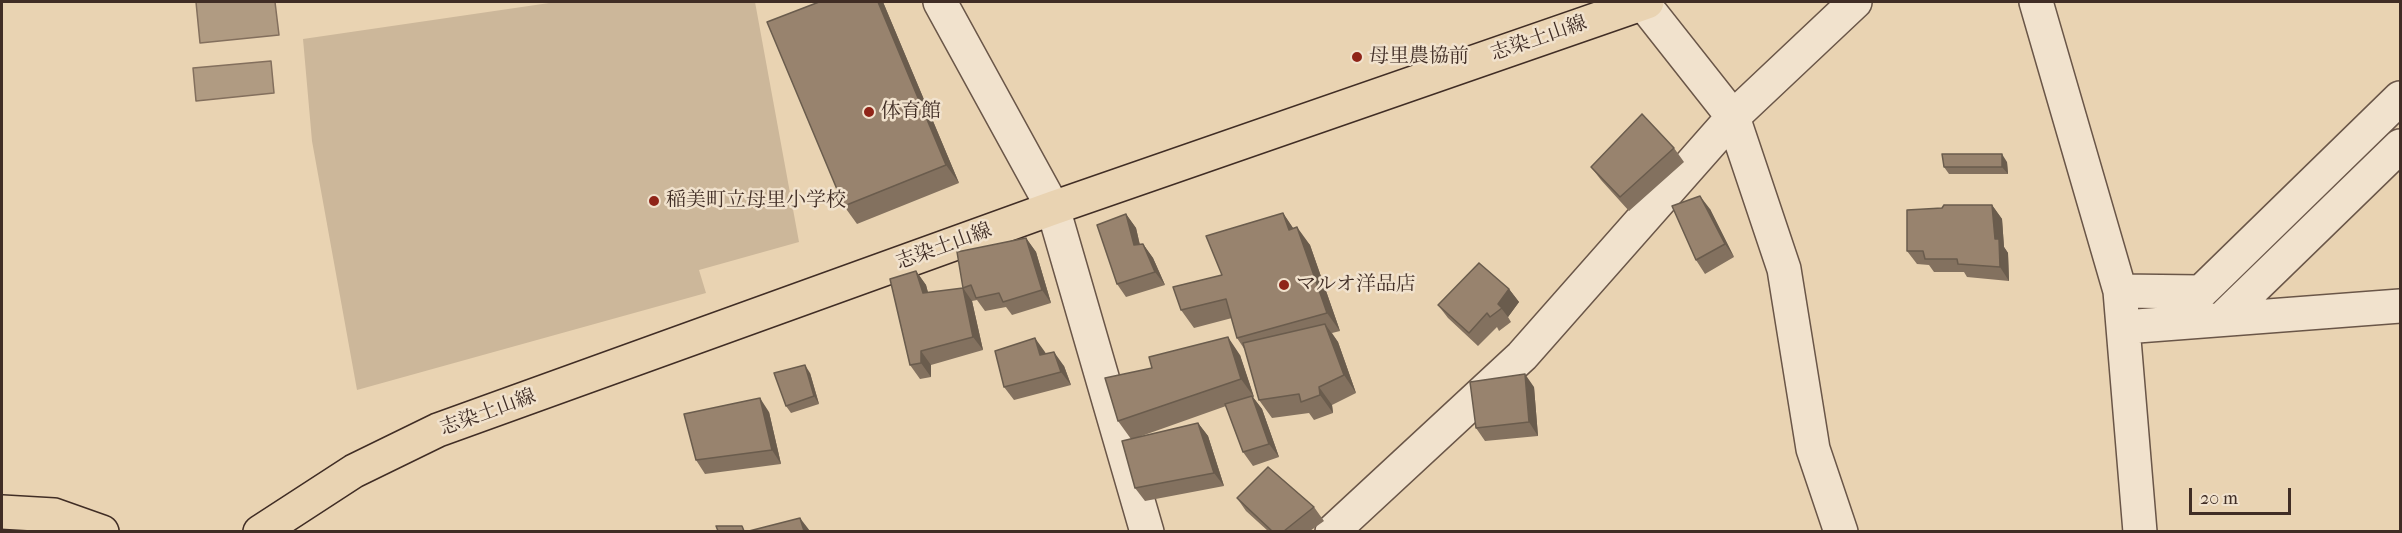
<!DOCTYPE html>
<meta charset="utf-8">
<style>
body{margin:0}
#map{position:relative;width:2402px;height:533px;overflow:hidden;background:#e9d3b2;font-family:"IM FELL French Canon",serif}
canvas{display:block}
.frame{position:absolute;inset:0;border:3px solid #402d25;pointer-events:none}
.scale{position:absolute;left:2189px;top:488px;width:102px;height:27px;box-sizing:border-box;border:3px solid #402d25;border-top:0;padding-left:8px;font-size:18px;line-height:21px;white-space:nowrap;color:#402d25;-webkit-text-stroke:4px #f1e2cd;paint-order:stroke}
</style>
<div id="map">
<canvas width="2402" height="533"></canvas>
<div class="frame"></div>
<div class="scale">20 m</div>
</div>
<script>
const ctx = document.querySelector('canvas').getContext('2d');
ctx.lineJoin = 'round';
function fillPath(path, color) { ctx.fillStyle = color; ctx.fill(path, 'evenodd'); }
const toPath = rows => new Path2D(rows.map(r => 'M' + r).join(''));
function trace(path, color, width, dash) { ctx.strokeStyle = color; ctx.lineWidth = width; ctx.lineCap = dash ? 'butt' : 'round'; ctx.setLineDash(dash || []); ctx.stroke(path); }
function label(font, color, halo, rows, align = 'center') {
  ctx.font = font + ' "IM FELL French Canon","Noto Serif JP",serif'; ctx.lineWidth = 5; ctx.setLineDash([]); ctx.textBaseline = 'middle'; ctx.strokeStyle = halo; ctx.fillStyle = color; for (const [text, x, y, turn = 0] of rows) {
    ctx.save(); ctx.translate(x, y); ctx.rotate((+turn || 0) * Math.PI / 180); ctx.textAlign = isNaN(turn) ? turn : align; if (halo) ctx.strokeText(text, 0, 0); ctx.fillText(text, 0, 0); ctx.restore();
  }
}
fillPath(toPath([
 [556,2,755,2,799,242,699,270,706,293,357,390,312,141,303,39]
]), '#ccb79a');
const water = toPath([
 [196,2,275,2,279,35,200,43,196,2],
 [271,61,274,93,196,101,193,68,271,61]
]);
fillPath(water, '#b09b82');
trace(water, '#836f5d', 1.5);
const minor = toPath([
 [940,2,1053,208,1147,532],
 [2036,2,2120,291,2140,532],
 [1643,3,1733,117,1784,269,1813,449,1841,532],
 [2120,291,2201,292,2400,98],
 [2222,319,2400,146],
 [2124,327,2400,306],
 [1332,532,1522,356,1733,117,1855,2]
]);
const major = toPath([
 [2,512,54,515,102,532],
 [260,532,354,471,438,430,1053,208,1647,2]
]);
trace(minor, '#6a5648', 36);
trace(major, '#402d25', 36);
trace(minor, '#f1e2cd', 33);
trace(major, '#e9d3b2', 33);
fillPath(toPath([
 [819,2,883,2,959,183,857,224,844,206],
 [1674,148,1684,162,1629,211,1601,180,1591,167],
 [2007,162,2008,174,1949,174,1944,167],
 [1992,205,2002,219,2004,247,2008,253,2009,281,1967,277,1964,272,1934,272,1929,265,1917,264,1907,251,1942,208],
 [1710,209,1734,257,1705,274,1696,260],
 [1283,213,1293,228,1310,245,1340,331,1332,333,1338,342,1356,393,1332,405,1333,413,1314,420,1309,413,1272,418,1259,400,1245,350,1237,338,1232,318,1194,328,1181,310,1222,275],
 [1126,214,1136,228,1140,245,1143,244,1153,258,1165,285,1126,297,1117,284],
 [1026,238,1036,252,1051,303,1012,315,1006,307,985,311,977,300,972,301,983,350,931,365,931,377,920,379,910,365,916,271,926,285,928,293,963,288],
 [1509,289,1519,302,1508,317,1511,322,1499,331,1497,327,1478,346,1448,318,1438,305],
 [1045,352,1046,354,1064,366,1071,385,1014,400,1004,387],
 [1240,355,1254,397,1253,397,1262,409,1279,457,1253,466,1243,452,1226,406,1133,439,1198,423,1208,436,1224,486,1145,501,1135,488,1131,439,1118,421],
 [810,373,819,404,791,413,786,406],
 [1534,387,1538,436,1485,441,1476,428],
 [769,412,781,464,705,474,696,460],
 [1237,498,1314,507,1324,521,1310,531,1268,531,1246,511]
]), '#83715f');
fillPath(toPath([
 [878,2,883,2,959,183,946,165],
 [2002,154,2007,162,2008,174,2002,167],
 [1700,196,1710,209,1734,257,1725,244],
 [1992,205,2002,219,2004,247,2008,253,2009,281,2000,267,1995,239],
 [1283,213,1295,231,1289,230],
 [1126,214,1136,228,1143,259,1134,245],
 [1297,227,1310,245,1340,331,1327,313],
 [1026,238,1036,252,1051,303,1042,290],
 [1143,244,1153,258,1165,285,1155,272],
 [916,271,926,285,932,307,923,293],
 [963,288,972,301,983,350,973,337],
 [1509,289,1519,302,1508,317,1498,304],
 [1325,324,1338,342,1356,393,1344,375],
 [1228,337,1240,355,1254,397,1241,379],
 [1035,338,1045,352,1049,369,1040,355],
 [921,351,931,365,931,377,921,363],
 [1054,352,1064,366,1071,385,1061,372],
 [805,365,810,373,819,404,814,396],
 [1525,374,1534,387,1538,436,1529,422],
 [1319,387,1332,405,1333,413,1320,395],
 [1252,396,1262,409,1279,457,1269,444],
 [760,398,769,412,781,464,772,450],
 [1198,423,1208,436,1224,486,1214,473],
 [800,518,810,531,804,531]
]), '#6a5c4d');
const building = toPath([
 [819,2,878,2,946,165,844,206,767,22,819,2],
 [1642,114,1674,148,1620,197,1591,167,1642,114],
 [1942,154,2002,154,2002,167,1944,167,1942,154],
 [1700,196,1725,244,1696,260,1672,206,1700,196],
 [1944,205,1992,205,1995,239,1999,239,2000,267,1958,264,1957,259,1925,259,1923,251,1907,251,1907,210,1942,208,1944,205],
 [1283,213,1289,230,1297,227,1327,313,1237,338,1226,299,1181,310,1173,287,1222,275,1206,236,1283,213],
 [1126,214,1134,245,1143,244,1155,272,1117,284,1097,225,1126,214],
 [1026,238,1042,290,1003,302,999,293,976,298,971,285,963,288,957,252,1026,238],
 [1479,263,1509,289,1498,304,1502,308,1490,317,1487,313,1469,333,1438,305,1479,263],
 [916,271,923,293,963,288,973,337,921,351,921,363,910,365,890,279,916,271],
 [1325,324,1344,375,1319,387,1320,395,1301,402,1299,394,1259,400,1243,343,1325,324],
 [1228,337,1241,379,1118,421,1105,378,1152,368,1149,357,1228,337],
 [1035,338,1040,355,1054,352,1061,372,1004,387,995,351,1035,338],
 [805,365,814,396,786,406,774,373,805,365],
 [1525,374,1529,422,1476,428,1470,382,1525,374],
 [1252,396,1269,444,1243,452,1225,404,1252,396],
 [760,398,772,450,696,460,684,414,760,398],
 [1198,423,1214,473,1135,488,1122,441,1198,423],
 [1268,467,1314,507,1284,531,1272,531,1237,498,1268,467],
 [800,518,804,531,749,531,800,518],
 [716,526,742,526,744,531,718,531,716,526]
]);
fillPath(building, '#98836e');
trace(building, '#6a5c4d', 1.5);
for (const [x, y, r, color] of [
 [1357,57,6,"#8f2418"],
 [869,112,6,"#8f2418"],
 [654,201,6,"#8f2418"],
 [1284,285,6,"#8f2418"]
]) { const dot = new Path2D(); dot.arc(x, y, r, 0, 2 * Math.PI); ctx.fillStyle = color; ctx.fill(dot); trace(dot, '#f1e2cd', 2); }
label('20px', '#402d25', '#f1e2cd', [
 ["志染土山線",1539,39,-19],
 ["志染土山線",944,247,-20],
 ["志染土山線",488,413,-20]
]);
label('20px', '#402d25', '#f1e2cd', [
 ["母里農協前",1369,57],
 ["体育館",881,112],
 ["稲美町立母里小学校",666,201],
 ["マルオ洋品店",1296,285]
], 'left');
</script>
